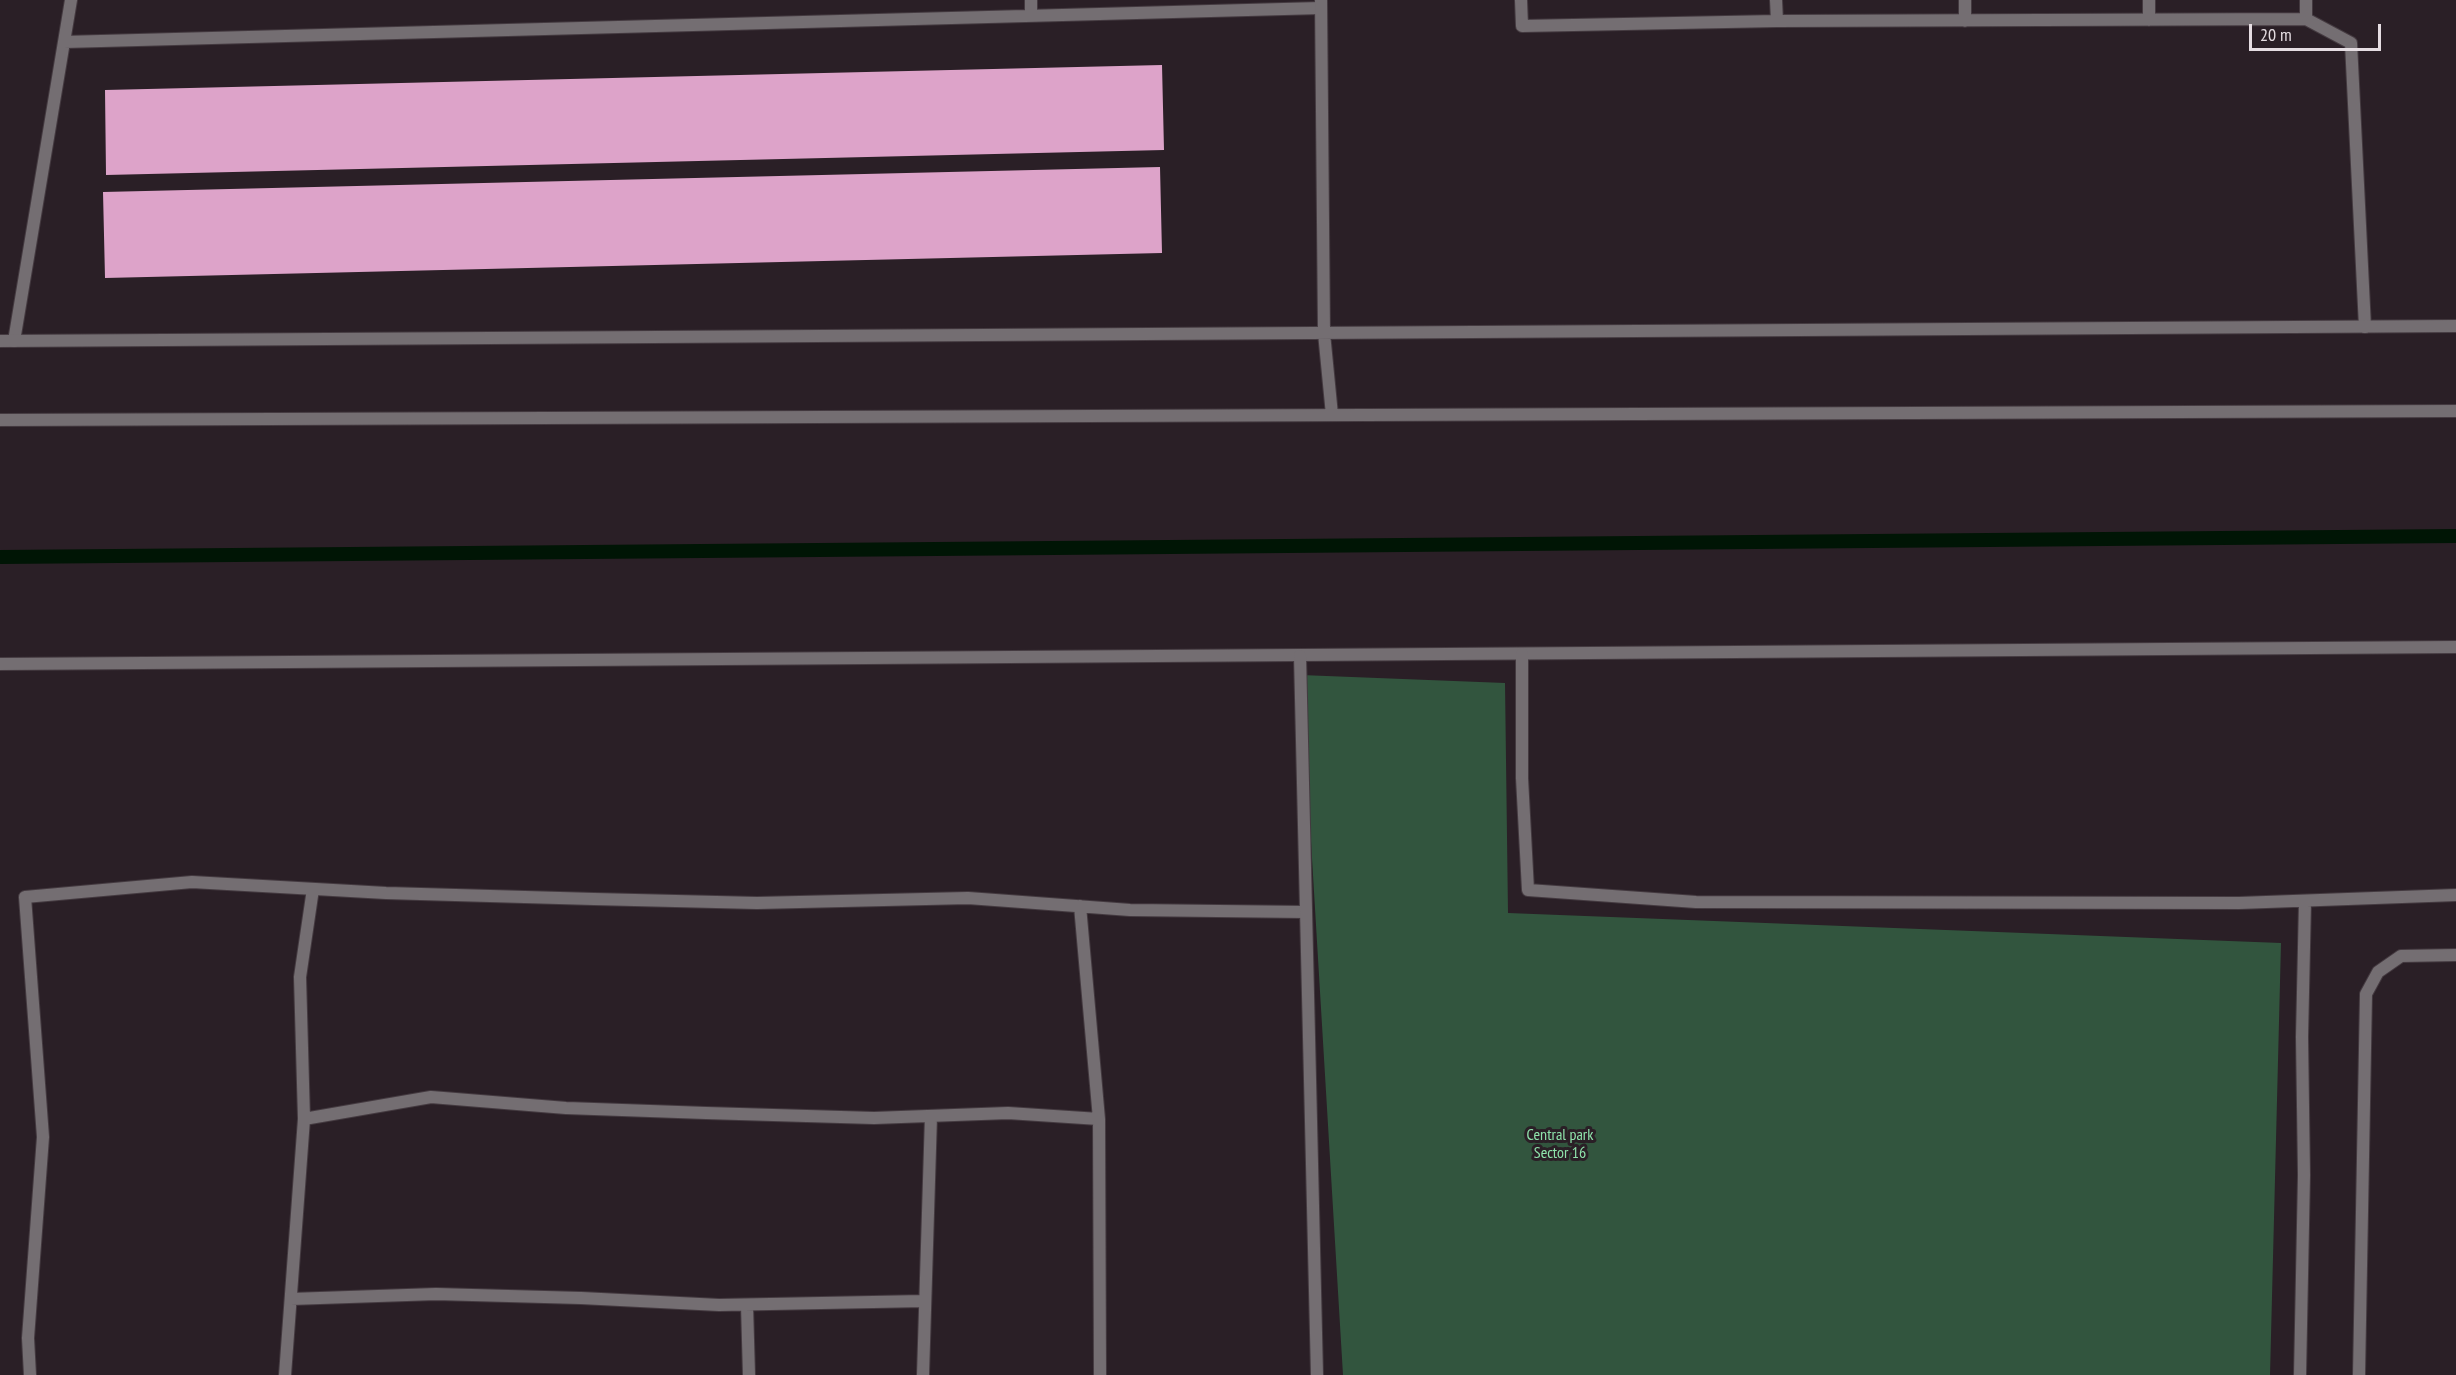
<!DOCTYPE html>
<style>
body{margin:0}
#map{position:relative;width:2456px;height:1375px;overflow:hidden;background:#2a1f26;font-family:"PT Sans Narrow",sans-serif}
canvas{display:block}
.scale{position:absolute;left:2249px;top:24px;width:132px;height:27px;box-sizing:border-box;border:3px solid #e5dde2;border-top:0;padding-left:8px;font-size:18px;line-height:21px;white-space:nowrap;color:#e5dde2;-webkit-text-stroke:4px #2a1f26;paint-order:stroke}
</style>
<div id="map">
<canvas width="2456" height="1375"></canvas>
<div class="scale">20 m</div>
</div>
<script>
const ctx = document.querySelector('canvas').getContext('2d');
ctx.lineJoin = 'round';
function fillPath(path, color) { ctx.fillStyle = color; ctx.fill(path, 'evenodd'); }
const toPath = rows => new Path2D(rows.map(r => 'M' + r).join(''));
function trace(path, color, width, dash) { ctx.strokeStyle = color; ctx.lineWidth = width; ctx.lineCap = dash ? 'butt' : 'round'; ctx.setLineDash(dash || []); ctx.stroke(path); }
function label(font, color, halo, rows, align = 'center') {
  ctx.font = font + ' "PT Sans Narrow",sans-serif'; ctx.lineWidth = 6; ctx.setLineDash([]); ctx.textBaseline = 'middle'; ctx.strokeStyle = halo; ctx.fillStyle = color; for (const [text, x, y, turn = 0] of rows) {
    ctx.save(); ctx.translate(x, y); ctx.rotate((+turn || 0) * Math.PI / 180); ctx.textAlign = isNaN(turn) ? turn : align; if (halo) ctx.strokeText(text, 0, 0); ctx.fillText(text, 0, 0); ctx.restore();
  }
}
fillPath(toPath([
 [1301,675,1505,683,1508,913,2281,943,2270,1375,1343,1375]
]), '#32553e');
trace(toPath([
 [0,557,2456,536]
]), '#001505', 14);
fillPath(toPath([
 [1162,65,1164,150,106,175,105,90],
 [1160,167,1162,253,105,278,103,192]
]), '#dda3c9');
const service = toPath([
 [0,664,2456,647],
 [2359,1375,2366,994,2378,972,2401,956,2456,955]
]);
const minor = toPath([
 [1031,0,1031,16],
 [1521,0,1522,26,1777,21],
 [1776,0,1777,21,2306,19],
 [2149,0,2149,20],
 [2306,0,2306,19,2351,43,2365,327],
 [1965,21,1965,0],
 [64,42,1321,8],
 [14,341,71,0],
 [1522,654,1522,778,1528,890,1696,902,2239,903,2456,895],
 [1080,906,1099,1119,1100,1375],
 [304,1119,431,1097,566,1108,706,1113,874,1118,1008,1113,1099,1119],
 [291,1299,436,1294,581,1298,719,1305,924,1301],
 [747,1305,749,1375],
 [30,1375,28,1338,43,1137,25,897,192,882,386,893,594,899,757,903,968,898,1130,910,1306,912],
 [285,1375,304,1119,300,977,313,889],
 [923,1375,931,1116],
 [2300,1375,2304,1175,2302,1037,2305,902]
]);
const tertiary = toPath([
 [1321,0,1324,333,1332,415],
 [0,341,2456,326],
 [0,420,2456,411],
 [1300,656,1317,1375]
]);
trace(service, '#443a40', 14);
trace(minor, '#443a40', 14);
trace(tertiary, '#443a40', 14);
trace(service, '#746e72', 12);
trace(minor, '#746e72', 12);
trace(tertiary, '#746e72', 12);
label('16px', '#8ee3ab', '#2a1f26', [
 ["Central park",1560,1135],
 ["Sector 16",1560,1153]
]);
</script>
